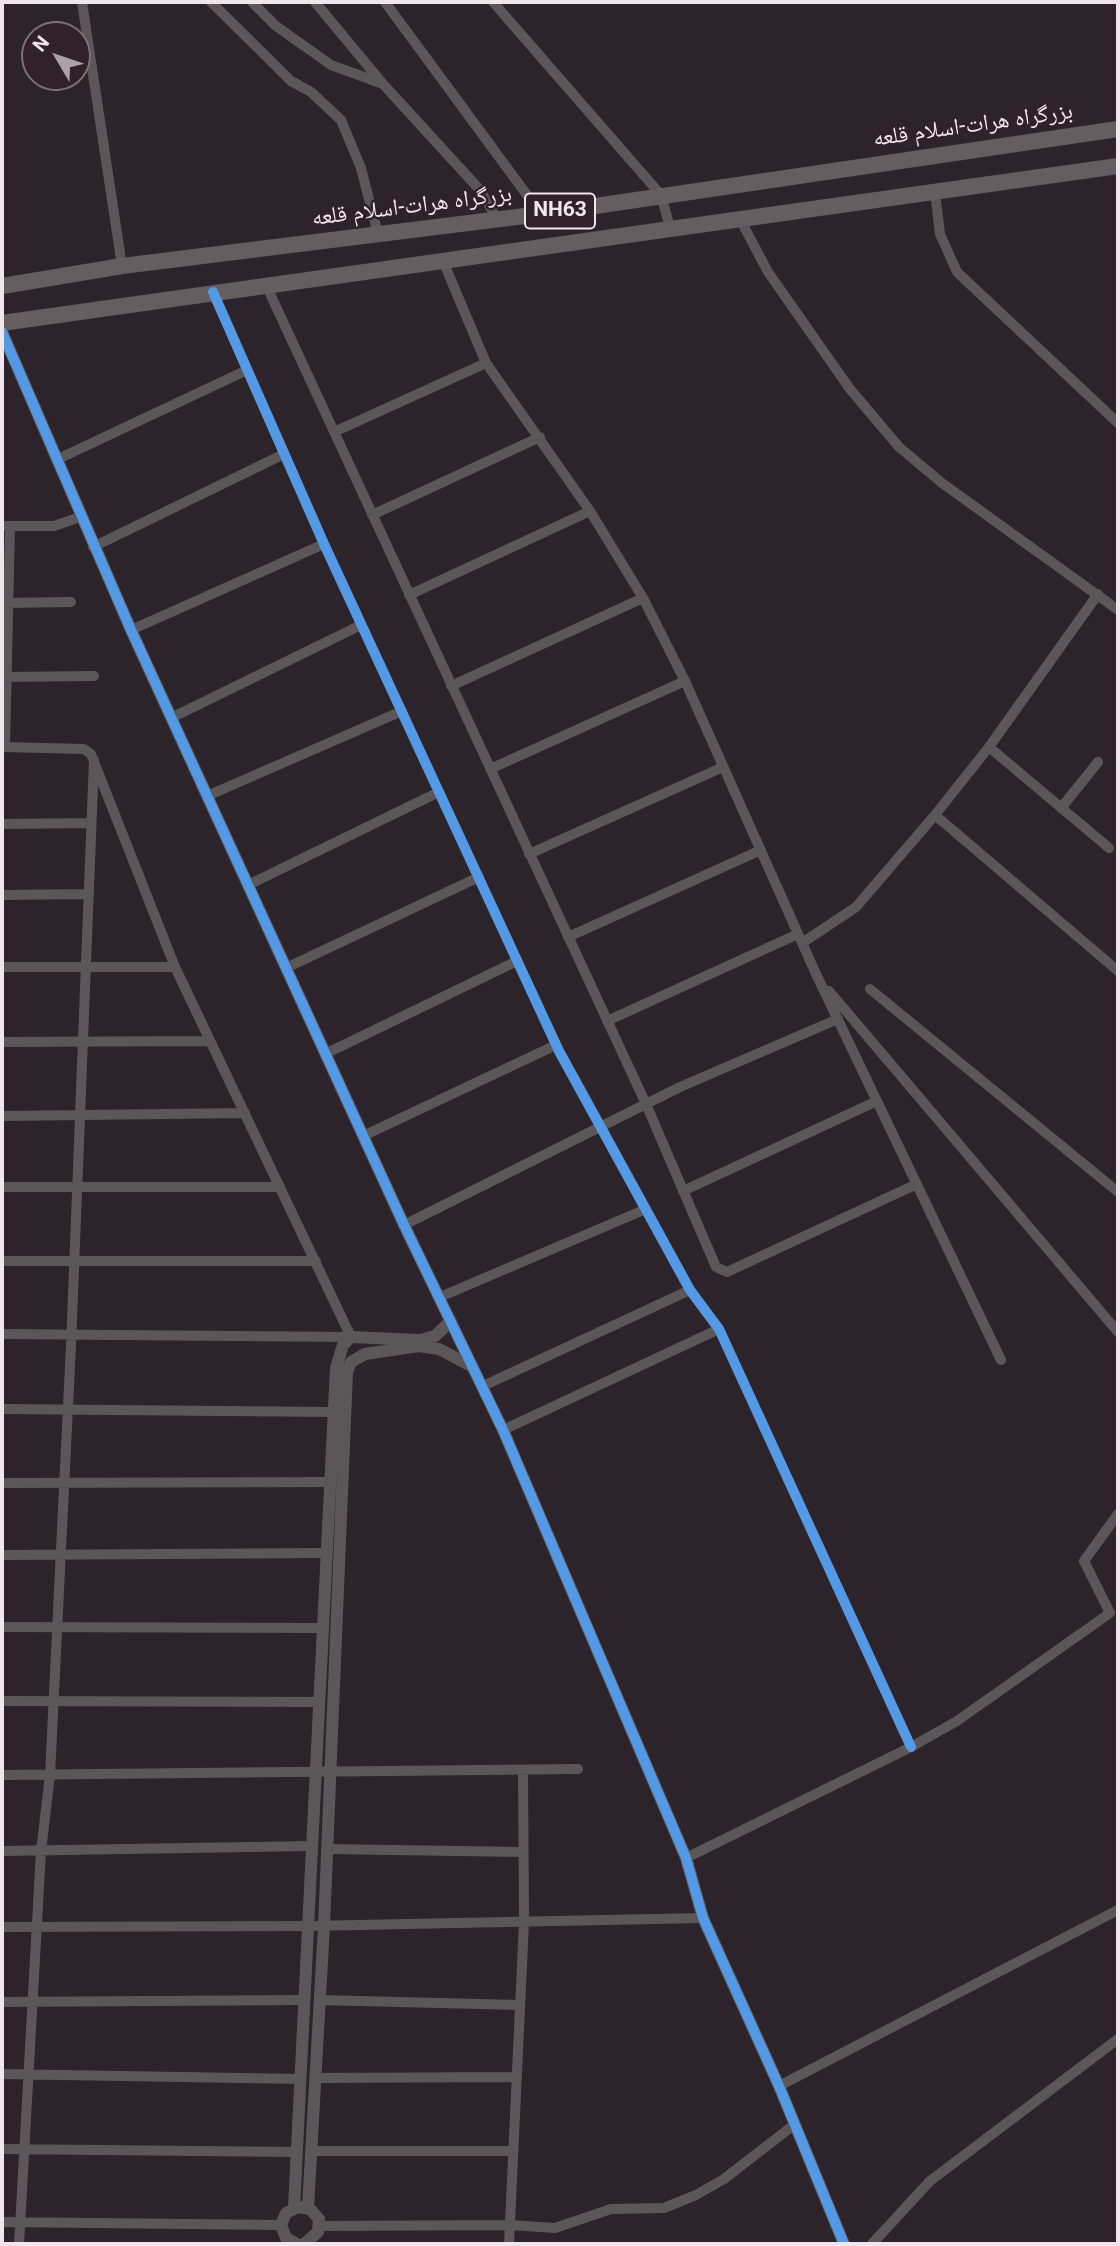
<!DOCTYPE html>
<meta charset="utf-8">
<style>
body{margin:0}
#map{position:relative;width:1120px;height:2246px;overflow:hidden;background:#2c242a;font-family:Roboto,sans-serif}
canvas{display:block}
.frame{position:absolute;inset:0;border:4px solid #f0e6ec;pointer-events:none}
.north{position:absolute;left:21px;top:21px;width:70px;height:70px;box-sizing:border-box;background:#30212b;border:2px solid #7d7078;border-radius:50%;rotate:309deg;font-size:19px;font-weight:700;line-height:28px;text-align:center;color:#f0e6ec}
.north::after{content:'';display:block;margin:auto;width:24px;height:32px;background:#aba2a8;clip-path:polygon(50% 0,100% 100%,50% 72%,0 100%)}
</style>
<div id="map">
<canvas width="1120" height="2246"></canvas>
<div class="frame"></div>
<div class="north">N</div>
</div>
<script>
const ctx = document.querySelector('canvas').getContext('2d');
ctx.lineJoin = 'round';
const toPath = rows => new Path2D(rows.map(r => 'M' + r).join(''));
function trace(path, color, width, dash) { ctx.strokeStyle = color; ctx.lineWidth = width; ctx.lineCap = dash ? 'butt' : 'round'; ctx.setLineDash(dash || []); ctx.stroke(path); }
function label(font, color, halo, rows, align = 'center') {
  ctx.font = font + ' Roboto,"Noto Naskh Arabic",sans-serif'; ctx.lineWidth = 5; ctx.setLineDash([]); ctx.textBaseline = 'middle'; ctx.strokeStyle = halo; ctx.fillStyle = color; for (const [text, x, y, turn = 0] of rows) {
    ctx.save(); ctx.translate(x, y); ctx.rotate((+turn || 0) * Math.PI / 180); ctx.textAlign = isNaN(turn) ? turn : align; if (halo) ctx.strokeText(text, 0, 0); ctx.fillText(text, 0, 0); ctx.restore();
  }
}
trace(toPath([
 [82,2,122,266],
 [211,2,291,81,311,92,341,120,361,168,378,234],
 [252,2,276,26,331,65,383,84],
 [315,2,383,84,480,190,497,219],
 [385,2,541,214],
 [493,2,661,195,671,231],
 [935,192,940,234,957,272,1118,423],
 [741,221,768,272,850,389,899,447,942,483,1118,610],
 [443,261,486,363,590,511,643,598,685,681,816,974,1001,1360],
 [266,285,646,1104,716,1267,727,1272,917,1184],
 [213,292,324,544,559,1051,690,1290,719,1329,911,1747],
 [334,432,486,363],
 [56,460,247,370],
 [372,515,540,437],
 [2,526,54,526,80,517],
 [93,547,284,454],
 [409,595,590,511],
 [2,603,71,602],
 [131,630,324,544],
 [2,677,94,676],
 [451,686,643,598],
 [171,718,361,625],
 [2,747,84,749,91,754,175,967,351,1337,2,1334],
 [5,747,10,526],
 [989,747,1109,848],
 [490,769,685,681],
 [207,796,402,711],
 [1061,808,1098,762],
 [935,815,1118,971],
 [2,824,90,823],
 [529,854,723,767],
 [248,885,439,792],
 [2,895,87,894],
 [568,937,761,850],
 [802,943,856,907,935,815,989,747,1098,594],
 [2,967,175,967],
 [286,968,479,877],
 [870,989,1118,1192],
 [829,991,1118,1332],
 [607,1021,798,934],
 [2,1042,210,1041],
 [325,1054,517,961],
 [2,1116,245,1113],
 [363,1136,556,1045],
 [2,1187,280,1187],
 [683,1191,877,1101],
 [404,1225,680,1087,838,1019],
 [2,1261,316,1261],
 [440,1297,646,1209],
 [483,1386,690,1290],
 [2,1409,334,1412],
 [503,1430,719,1329],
 [2,1483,331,1482],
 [2,1555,327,1553],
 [2,1627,323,1628],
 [2,1701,318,1702],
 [2,1775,578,1769],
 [327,1849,523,1852],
 [2,1851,312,1846],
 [686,1858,911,1747,957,1721,1110,1613,1084,1561,1118,1514],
 [2,1927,309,1926,703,1918],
 [319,2000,520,2005],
 [2,2002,305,2000],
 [2,2074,301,2079],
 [315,2078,517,2077],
 [779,2086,1118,1910],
 [2,2149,296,2152],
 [311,2151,513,2151],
 [2,2222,281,2225],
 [320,2226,510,2225,555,2228,611,2209,664,2208,696,2195,724,2179,795,2124],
 [19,2244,41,1851,50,1775,71,1345,94,760],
 [509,2244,524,1922,523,1771],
 [872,2244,930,2181,1118,2039]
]), '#5b5758', 10);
trace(toPath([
 [2,332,131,630,404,1225,503,1430,686,1858,703,1918,779,2086,844,2244],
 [294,2208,336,1368,343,1345,351,1337,420,1340,435,1336,451,1321],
 [308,2208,324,1926,347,1372,351,1362,365,1354,419,1346,439,1349,473,1367],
 [297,2244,286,2238,281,2225,286,2213,298,2207,310,2209,319,2219,318,2232,304,2244]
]), '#5b5758', 12);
trace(toPath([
 [2,286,122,266,541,214,1118,129],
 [2,323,1118,166]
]), '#645e60', 16);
trace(toPath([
 [213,292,324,544,559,1051,690,1290,719,1329,911,1747],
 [2,332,131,630,404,1225,503,1430,686,1858,703,1918,779,2086,844,2244]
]), '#5399e6', 10);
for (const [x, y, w] of [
 [560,211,70]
]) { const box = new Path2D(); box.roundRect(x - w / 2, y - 17.5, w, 35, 5); ctx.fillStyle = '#30212b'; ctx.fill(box); trace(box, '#f0e6ec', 2); }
label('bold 21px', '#f0e6ec', null, [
 ["NH63",560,211]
]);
label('23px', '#f0e6ec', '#30212b', [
 ["بزرگراه هرات-اسلام قلعه",973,126,-8],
 ["بزرگراه هرات-اسلام قلعه",412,207,-7]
]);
</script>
